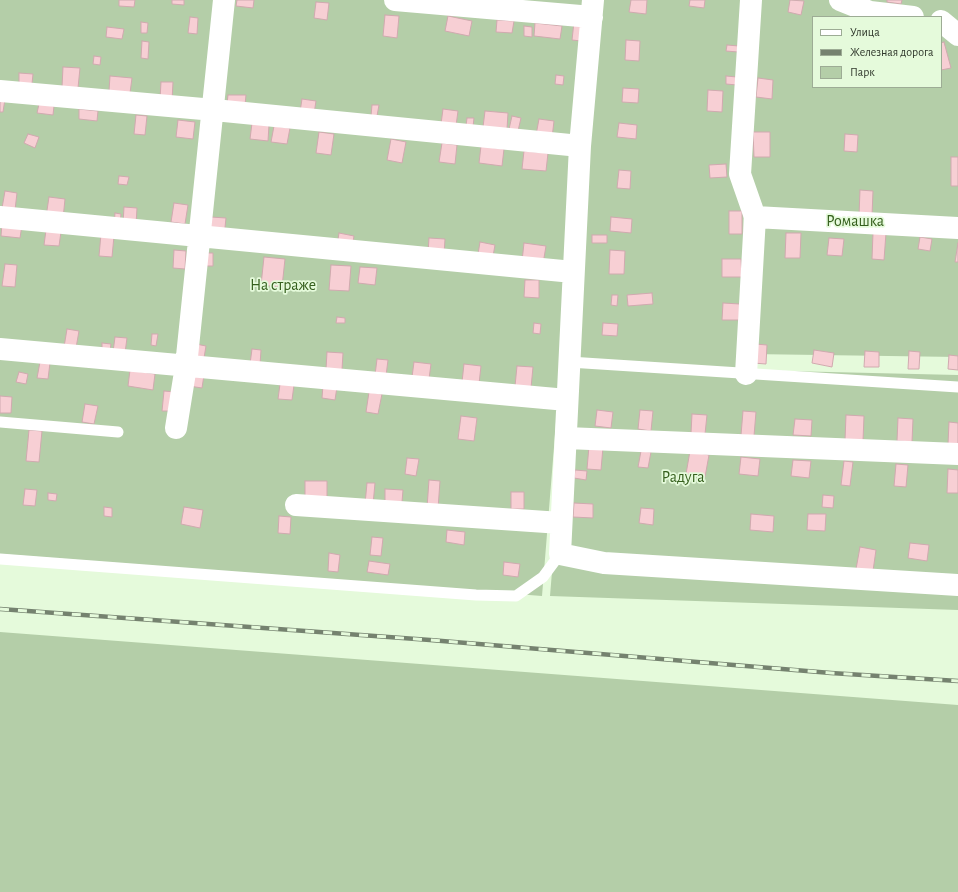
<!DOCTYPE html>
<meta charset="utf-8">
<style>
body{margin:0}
#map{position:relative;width:958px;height:892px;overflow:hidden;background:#e5fadb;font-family:"Alegreya Sans",sans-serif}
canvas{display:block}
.legend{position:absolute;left:812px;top:16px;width:130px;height:72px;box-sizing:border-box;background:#e5fadb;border:1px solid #9dac95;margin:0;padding:5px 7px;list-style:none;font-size:12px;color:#30382c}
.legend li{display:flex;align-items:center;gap:8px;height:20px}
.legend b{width:20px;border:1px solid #9dac95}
</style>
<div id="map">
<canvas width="958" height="892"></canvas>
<ul class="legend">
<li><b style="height:5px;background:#fff"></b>Улица</li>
<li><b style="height:5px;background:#75826f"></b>Железная дорога</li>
<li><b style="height:11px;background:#b4cea8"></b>Парк</li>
</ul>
</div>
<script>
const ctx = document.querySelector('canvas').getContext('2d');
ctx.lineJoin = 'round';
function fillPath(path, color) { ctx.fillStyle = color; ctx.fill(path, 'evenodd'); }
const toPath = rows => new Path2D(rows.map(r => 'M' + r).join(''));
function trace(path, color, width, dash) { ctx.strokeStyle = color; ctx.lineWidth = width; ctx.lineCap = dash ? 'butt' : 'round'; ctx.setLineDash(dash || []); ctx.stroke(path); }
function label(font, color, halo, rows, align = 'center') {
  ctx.font = font + ' "Alegreya Sans",sans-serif'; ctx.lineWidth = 3.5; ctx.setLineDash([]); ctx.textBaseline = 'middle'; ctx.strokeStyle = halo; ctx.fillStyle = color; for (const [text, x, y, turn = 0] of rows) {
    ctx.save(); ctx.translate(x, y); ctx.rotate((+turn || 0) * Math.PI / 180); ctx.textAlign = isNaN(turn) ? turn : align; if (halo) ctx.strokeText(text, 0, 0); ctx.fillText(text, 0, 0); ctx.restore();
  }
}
fillPath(toPath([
 [0,0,590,0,542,596,0,554],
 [599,0,743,0,744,370,958,375,958,610,550,596],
 [752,0,958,0,958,357,750,354],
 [813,17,941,17,941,87,813,87],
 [0,632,958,705,958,892,0,892]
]), '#b4cea8');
const building = toPath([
 [119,0,135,0,134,7,119,6,119,0],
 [172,0,184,0,184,5,172,4,172,0],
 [237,0,254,0,253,8,236,6,237,0],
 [631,0,647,0,646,14,629,12,631,0],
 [690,0,705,0,704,8,689,6,690,0],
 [790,0,804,1,801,15,788,12,790,0],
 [887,0,902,0,901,4,887,2,887,0],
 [316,2,329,3,327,20,314,18,316,2],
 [385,15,399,16,397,38,383,36,385,15],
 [448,16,472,21,469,36,445,31,448,16],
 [190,17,198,18,197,34,188,33,190,17],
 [497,20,514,21,512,33,496,32,497,20],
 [141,22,148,23,147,33,141,33,141,22],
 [574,22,583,23,581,41,572,40,574,22],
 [535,23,562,26,560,39,534,36,535,23],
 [524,26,532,27,532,37,524,36,524,26],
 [107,27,124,29,122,39,106,37,107,27],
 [626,40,640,41,639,61,625,60,626,40],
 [142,41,149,42,148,59,141,58,142,41],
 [944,42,951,68,941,70,941,43,944,42],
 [727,45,739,46,738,52,726,51,727,45],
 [94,56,101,57,100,65,93,64,94,56],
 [63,67,80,68,78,88,62,87,63,67],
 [19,73,33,74,32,84,19,84,19,73],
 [556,75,564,76,563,85,555,84,556,75],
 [110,76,132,78,130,93,109,91,110,76],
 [726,76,737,77,737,85,726,84,726,76],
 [758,78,773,80,772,99,756,97,758,78],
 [161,82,173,82,172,101,160,100,161,82],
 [623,88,639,89,638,103,622,102,623,88],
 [708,90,723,91,722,112,707,111,708,90],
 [228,95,246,95,245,105,227,104,228,95],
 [0,98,5,99,3,112,0,112,0,98],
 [302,99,316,101,314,114,300,112,302,99],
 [39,104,54,106,53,115,37,113,39,104],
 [372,105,379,105,377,116,371,116,372,105],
 [79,109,98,111,97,121,79,119,79,109],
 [443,109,458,111,456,126,441,124,443,109],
 [485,111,508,113,507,129,483,127,485,111],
 [136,115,147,116,145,135,134,134,136,115],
 [512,116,521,118,518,131,509,129,512,116],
 [467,118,474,118,473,127,466,126,467,118],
 [539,119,554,121,552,138,536,135,539,119],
 [178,120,195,122,193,139,176,137,178,120],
 [252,123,269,125,268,141,250,139,252,123],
 [619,123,637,125,636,139,617,137,619,123],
 [274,126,290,128,287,144,271,142,274,126],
 [319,132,334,134,331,155,316,153,319,132],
 [753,132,770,132,770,157,754,157,753,132],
 [28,134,39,137,35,148,24,143,28,134],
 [845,134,858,135,857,152,844,151,845,134],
 [391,139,406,142,402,163,387,160,391,139],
 [442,143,457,145,455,164,439,162,442,143],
 [481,146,504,149,502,166,479,163,481,146],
 [524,151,548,153,546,171,522,169,524,151],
 [951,157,958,157,958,186,951,186,951,157],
 [726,164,727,177,710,178,709,165,726,164],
 [619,170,631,171,630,189,617,188,619,170],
 [119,176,129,177,127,185,118,184,119,176],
 [860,190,873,191,872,216,859,216,860,190],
 [5,191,17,193,15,210,2,208,5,191],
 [49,197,65,199,63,219,46,217,49,197],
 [174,203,188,205,185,224,171,222,174,203],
 [124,207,137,208,136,225,123,224,124,207],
 [729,211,742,211,742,234,729,234,729,211],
 [115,213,121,214,120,225,114,225,115,213],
 [211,217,226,218,224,237,209,235,211,217],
 [611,217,632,219,631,233,610,231,611,217],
 [2,223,22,225,20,238,1,236,2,223],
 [46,230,61,232,59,246,44,245,46,230],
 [339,233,354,236,352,248,337,246,339,233],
 [786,233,801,233,800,258,785,258,786,233],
 [873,233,886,233,884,260,872,259,873,233],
 [101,234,114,236,112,257,99,256,101,234],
 [592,235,607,235,607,243,592,243,592,235],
 [920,237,932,239,930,251,918,249,920,237],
 [429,238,445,239,444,255,428,253,429,238],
 [829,238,844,239,842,256,827,255,829,238],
 [480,242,495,245,492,262,477,260,480,242],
 [524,243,546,246,543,264,522,261,524,243],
 [958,243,958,262,955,262,958,243],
 [174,250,186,251,185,269,173,268,174,250],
 [610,250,625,251,624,274,609,274,610,250],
 [202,253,213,253,213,266,202,266,202,253],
 [264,257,285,259,282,287,261,285,264,257],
 [722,259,741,259,742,277,722,277,722,259],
 [5,264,17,265,15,287,2,286,5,264],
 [331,265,351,266,349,291,329,290,331,265],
 [360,267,377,268,375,285,358,283,360,267],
 [525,280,539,280,539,298,524,297,525,280],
 [652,293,653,304,628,306,627,295,652,293],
 [612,295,618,295,617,306,611,305,612,295],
 [723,303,740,304,739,320,722,320,723,303],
 [337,317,345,318,345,323,336,323,337,317],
 [534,323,541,324,540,334,533,333,534,323],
 [603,323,618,324,617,336,602,335,603,323],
 [67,329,79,331,76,348,64,347,67,329],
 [152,334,158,334,156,346,151,345,152,334],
 [115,337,127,338,125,353,113,352,115,337],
 [102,343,111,344,110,351,102,350,102,343],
 [196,344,206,346,204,358,194,356,196,344],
 [755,344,767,345,766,364,753,363,755,344],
 [252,349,261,350,260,365,250,364,252,349],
 [814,350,834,353,832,367,812,363,814,350],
 [865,351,879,352,879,367,864,367,865,351],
 [909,351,920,352,919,369,908,369,909,351],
 [327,352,343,353,342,370,326,369,327,352],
 [949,355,958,356,958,370,948,369,949,355],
 [377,359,388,360,386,376,375,375,377,359],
 [40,362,50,363,48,379,37,378,40,362],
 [414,362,431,364,429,379,412,377,414,362],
 [464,364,481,366,479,384,462,382,464,364],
 [517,366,533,367,531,388,515,386,517,366],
 [130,370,155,374,153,390,128,386,130,370],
 [19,372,28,374,26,384,16,382,19,372],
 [192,372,204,375,202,388,189,386,192,372],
 [280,384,294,385,292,400,278,399,280,384],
 [323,385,337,387,335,400,322,398,323,385],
 [164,391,175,392,174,411,162,411,164,391],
 [369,392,382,394,378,414,366,412,369,392],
 [0,396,12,397,11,413,0,413,0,396],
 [85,404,98,406,94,424,82,422,85,404],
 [597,410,613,412,611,428,595,426,597,410],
 [640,410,653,411,651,431,638,429,640,410],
 [743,411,756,412,754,436,741,435,743,411],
 [692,414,707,415,705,434,691,433,692,414],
 [846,415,864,416,863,441,845,440,846,415],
 [461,416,477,418,474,441,458,439,461,416],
 [898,418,913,419,912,442,897,441,898,418],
 [795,419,812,420,811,436,793,435,795,419],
 [949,422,958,423,958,444,948,444,949,422],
 [29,430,42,431,39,462,26,461,29,430],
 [589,446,603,447,601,470,587,469,589,446],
 [641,451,651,452,648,468,638,467,641,451],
 [690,451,709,455,705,477,686,474,690,451],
 [741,457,760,459,758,476,739,474,741,457],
 [407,458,419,459,416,476,405,474,407,458],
 [793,460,811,461,809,478,791,476,793,460],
 [844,461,853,462,850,486,841,485,844,461],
 [896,464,908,465,906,487,894,486,896,464],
 [948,469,958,470,958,493,947,493,948,469],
 [575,470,587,471,586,480,574,478,575,470],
 [429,480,440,481,438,509,427,508,429,480],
 [305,481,327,481,327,502,305,502,305,481],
 [367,483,375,483,373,505,365,504,367,483],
 [25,489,37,490,35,506,23,505,25,489],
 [385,489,403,490,402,502,385,502,385,489],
 [511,492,524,492,524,509,511,509,511,492],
 [48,493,57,494,56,501,48,500,48,493],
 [823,495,834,496,833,508,822,507,823,495],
 [574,503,593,504,593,518,573,517,574,503],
 [104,507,112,508,112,517,104,516,104,507],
 [184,507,203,510,200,528,181,524,184,507],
 [641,508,654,509,653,525,639,523,641,508],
 [751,514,774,516,773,532,750,530,751,514],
 [808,514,826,514,825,531,807,530,808,514],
 [279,516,291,517,290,534,278,533,279,516],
 [447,530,465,532,464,545,446,542,447,530],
 [372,537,383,538,381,556,370,555,372,537],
 [910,543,929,545,927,561,908,558,910,543],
 [860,547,876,550,873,571,856,569,860,547],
 [329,553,340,555,338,572,328,571,329,553],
 [369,561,390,564,388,575,367,572,369,561],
 [504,562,520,564,518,577,503,575,504,562]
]);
fillPath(building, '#f7cfd4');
trace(building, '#d0aaaf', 1);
trace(toPath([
 [569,362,958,387],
 [0,422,118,432],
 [0,559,476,595,516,596,543,577,560,554]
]), '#fff', 11);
trace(toPath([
 [395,0,592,17],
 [593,0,580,146,560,554,604,563,958,585],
 [751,0,740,174,755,217],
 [840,0,870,12,913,17],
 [941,21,958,35],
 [0,91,214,110,580,146],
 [0,217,573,272],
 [0,349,567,400],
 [746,374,755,217,958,228],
 [176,428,186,366,224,0],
 [566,438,958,454],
 [296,505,561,523]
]), '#fff', 22);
const rail = toPath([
 [0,609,430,640,831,673,958,681]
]);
trace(rail, '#75826f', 4.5);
trace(rail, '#e5fadb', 3, [9]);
label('16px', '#355f1d', '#e5fadb', [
 ["Ромашка",855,221],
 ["На страже",283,285],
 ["Радуга",683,477]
]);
</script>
